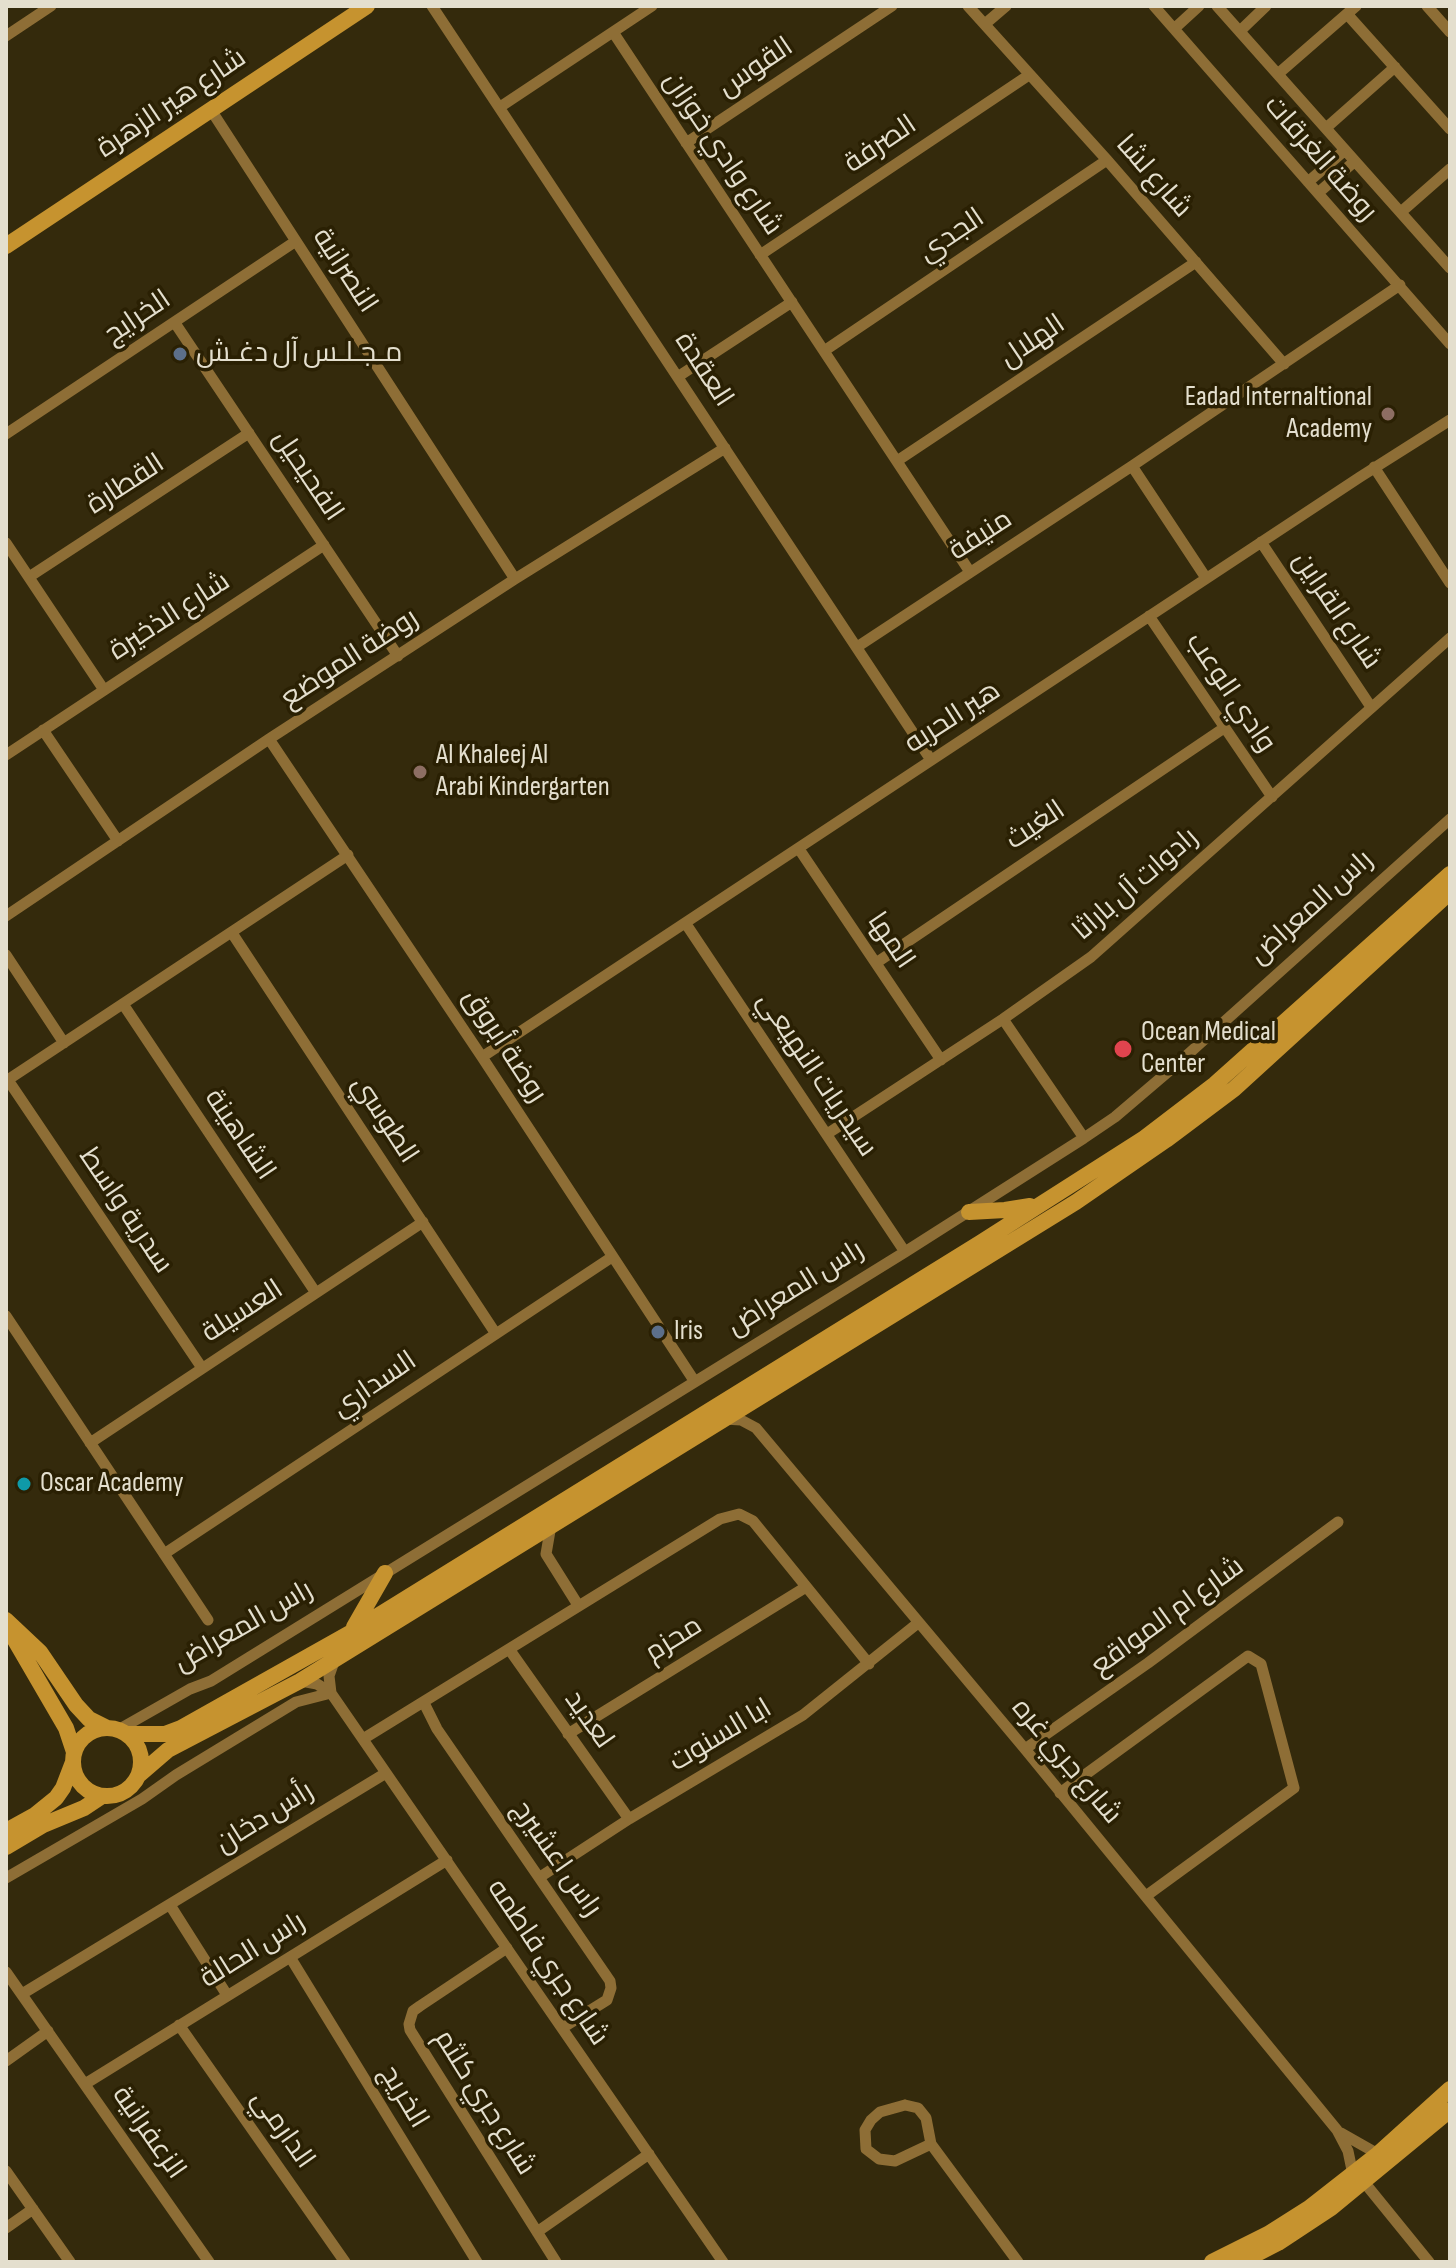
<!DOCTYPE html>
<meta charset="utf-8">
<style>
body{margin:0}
#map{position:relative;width:1456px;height:2268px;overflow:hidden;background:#342a0c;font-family:"Sofia Sans Condensed",sans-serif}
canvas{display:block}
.frame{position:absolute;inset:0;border:8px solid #e4dfce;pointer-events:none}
</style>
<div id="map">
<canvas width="1456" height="2268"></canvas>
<div class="frame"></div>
</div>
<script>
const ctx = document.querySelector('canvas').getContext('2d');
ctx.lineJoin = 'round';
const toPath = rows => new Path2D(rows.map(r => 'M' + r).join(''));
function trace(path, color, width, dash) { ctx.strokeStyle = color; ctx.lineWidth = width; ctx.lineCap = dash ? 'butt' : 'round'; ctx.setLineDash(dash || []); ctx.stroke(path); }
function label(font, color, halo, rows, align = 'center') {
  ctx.font = font + ' "Sofia Sans Condensed",Cairo,sans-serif'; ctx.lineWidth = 7; ctx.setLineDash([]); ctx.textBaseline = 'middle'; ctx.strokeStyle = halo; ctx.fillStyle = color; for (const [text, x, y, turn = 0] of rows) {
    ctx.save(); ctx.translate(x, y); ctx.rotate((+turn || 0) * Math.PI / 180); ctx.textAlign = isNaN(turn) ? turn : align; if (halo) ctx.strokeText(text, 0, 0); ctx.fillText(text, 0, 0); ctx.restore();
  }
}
trace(toPath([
 [432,6,931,760],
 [968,6,1107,160,1284,364],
 [1154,6,1450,344],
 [1217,6,1450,268],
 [1427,6,1450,32],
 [1347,14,1450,129],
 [985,24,1006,6],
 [1175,28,1199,6],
 [1240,31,1266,6],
 [613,32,970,572],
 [6,36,51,6],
 [1279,73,1356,6],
 [500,107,652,6],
 [211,110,515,579],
 [1326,128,1395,67],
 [686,143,892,6],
 [1308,182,1345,150],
 [1318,193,1355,161],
 [1401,212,1450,169],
 [760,255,1029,75],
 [175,323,398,656],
 [824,351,1107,160],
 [679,376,792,302],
 [6,434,296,241],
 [897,461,1196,262],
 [1132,466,1206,578],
 [1374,467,1450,583],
 [1261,542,1371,707],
 [6,543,104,690],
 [29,577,249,433],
 [1149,616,1272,797],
 [857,647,1132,466,1400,285],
 [43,730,118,841],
 [269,739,482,1057,695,1382],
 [6,755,324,545],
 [799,849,941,1060],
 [6,916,269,739,515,579,725,448],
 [686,924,905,1252],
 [232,933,496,1334],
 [6,955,64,1043],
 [876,963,1224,728],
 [123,1004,316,1293],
 [1003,1019,1084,1138],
 [482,1057,1360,477,1450,420],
 [8,1080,202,1368],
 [6,1081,348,855],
 [827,1134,1003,1019,1091,957,1450,638],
 [6,1316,208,1620],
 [724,1419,741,1420,756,1428,1025,1749,1337,2130,1348,2151,1353,2175],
 [90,1443,423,1222],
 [551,1525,546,1554,578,1605],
 [164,1554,612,1257],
 [509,1649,629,1819],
 [301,1681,317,1684,331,1693,723,2262],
 [331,1693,329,1676,335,1659],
 [424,1703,437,1729,610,1981,611,1988,607,2000,562,2028],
 [118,1730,190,1689,211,1681,905,1252,1084,1138,1115,1117,1176,1065,1450,819],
 [568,1734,806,1587],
 [363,1739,720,1519,739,1514,753,1521,869,1664],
 [1025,1749,1148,1663,1338,1522],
 [1060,1793,1248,1656,1261,1664,1294,1788,1146,1896],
 [540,1877,629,1819,803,1715,918,1623],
 [6,1878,142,1799,176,1775,296,1702,331,1693],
 [170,1905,227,1995],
 [507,1948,420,2006,413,2011,409,2024,410,2030,556,2262],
 [290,1957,477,2262],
 [6,1972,209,2262],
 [22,1994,386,1773],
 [179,2025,345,2262],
 [6,2061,48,2031],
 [85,2084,447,1860],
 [905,2105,918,2108,926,2118,931,2144,895,2161,879,2159,866,2149,865,2130,871,2120,880,2112,905,2105],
 [1341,2133,1378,2154],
 [931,2144,1018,2262],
 [6,2171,70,2262],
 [1364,2182,1429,2262],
 [6,2228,33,2209],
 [537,2232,649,2154]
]), '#8e6e36', 11);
trace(toPath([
 [6,246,367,6],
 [969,1212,1005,1210,1030,1206],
 [6,1620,40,1652,76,1705,89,1719,107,1728],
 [354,1627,385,1573],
 [9,1630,66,1728,74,1752],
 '73 1762a34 34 0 1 1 68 0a34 34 0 1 1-68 0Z',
 [127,1734,165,1734,181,1728,350,1633,980,1243,1143,1139,1215,1084,1450,874],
 [139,1775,168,1750,300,1681,1076,1202,1166,1140,1234,1089,1450,892],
 [6,1831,35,1815,56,1798,63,1788,73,1762],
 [6,1847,43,1825,84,1808,102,1796],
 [1212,2262,1268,2234,1309,2208,1378,2154,1450,2089],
 [1241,2262,1278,2243,1331,2208,1450,2110]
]), '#c6932f', 16);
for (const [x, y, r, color] of [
 [180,354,8,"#5c6f8a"],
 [1388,414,8,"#8d6e63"],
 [420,772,8,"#8d6e63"],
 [1123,1049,10,"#e0444e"],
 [658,1332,8,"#5c6f8a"],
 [24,1484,8,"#0f9aa8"]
]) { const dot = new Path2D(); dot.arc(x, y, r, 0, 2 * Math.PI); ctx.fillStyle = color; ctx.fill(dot); trace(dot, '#2a2003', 3); }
label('28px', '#e4dfce', '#2a2003', [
 ["القوس",756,68,-34],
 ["شارع هير الزهرة",172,104,-34],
 ["الصرفة",881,145,-34],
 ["شارع وادي خوزان",722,154,56],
 ["روضة الغرقات",1320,159,49],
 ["شارع لشا",1153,177,49],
 ["الجدي",952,236,-34],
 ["النصرانية",344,271,57],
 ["الخرايج",138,318,-34],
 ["الهلال",1033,342,-34],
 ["العقدة",703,370,57],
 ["الفحيحيل",307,476,56],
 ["القطارة",126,485,-33],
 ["منيفة",981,536,-33],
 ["شارع القراين",1336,611,56],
 ["شارع الذخيرة",170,617,-33],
 ["روضة الموضع",350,659,-33],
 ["وادي الوعب",1230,693,56],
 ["هير الحربه",953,718,-33],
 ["الغيث",1036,826,-34],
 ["رادوات آل باراثا",1136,885,-41],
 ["راس المعراض",1312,908,-42],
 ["المها",890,941,56],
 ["روضة أبروق",504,1046,57],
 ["سيدريات النهيعي",816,1075,56],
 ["الطوسي",384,1120,57],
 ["الشاهينة",239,1135,56],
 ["سدرية واسط",125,1211,56],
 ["راس المعراض",796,1289,-32],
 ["العسيلة",243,1312,-33],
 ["السداري",375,1385,-34],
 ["شارع ام المواقع",1168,1617,-36],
 ["راس المعراض",244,1627,-30],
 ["محزم",674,1640,-32],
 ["لعديد",588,1720,55],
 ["ابا السنوت",721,1736,-31],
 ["شارع جري غره",1066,1762,50],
 ["رأس دخان",265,1818,-32],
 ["راس اعشيرج",556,1859,55],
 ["راس الحالة",253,1951,-32],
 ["شارع جري فاطمه",547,1963,56],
 ["الخريج",403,2097,59],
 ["شارع جري كلثم",484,2103,58],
 ["الدارمي",282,2130,55],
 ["الزعفرانية",148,2133,55]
]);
label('28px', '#e4dfce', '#2a2003', [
 ["مـجـلـس آل دغـش",196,354],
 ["Eadad Internaltional",1372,398,"right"],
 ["Academy",1372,430,"right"],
 ["Al Khaleej Al",436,756],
 ["Arabi Kindergarten",436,788],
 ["Ocean Medical",1141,1033],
 ["Center",1141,1065],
 ["Iris",674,1332],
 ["Oscar Academy",40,1484]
], 'left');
</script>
